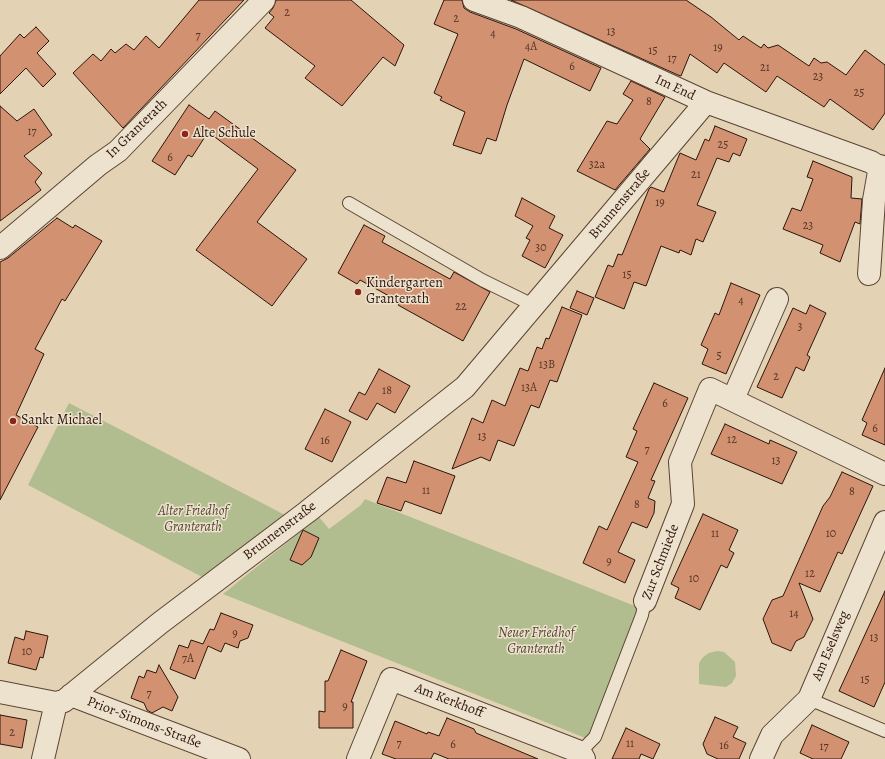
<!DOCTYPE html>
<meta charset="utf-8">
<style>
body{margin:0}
canvas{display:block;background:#e3d2b4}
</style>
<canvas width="885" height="759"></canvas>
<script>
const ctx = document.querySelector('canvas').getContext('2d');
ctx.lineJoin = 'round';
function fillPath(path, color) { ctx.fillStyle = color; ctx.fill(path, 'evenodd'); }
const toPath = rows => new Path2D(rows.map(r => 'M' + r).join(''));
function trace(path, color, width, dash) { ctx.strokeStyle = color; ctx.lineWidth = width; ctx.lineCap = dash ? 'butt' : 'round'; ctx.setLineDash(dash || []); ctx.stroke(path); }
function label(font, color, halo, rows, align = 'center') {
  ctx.font = font + ' Alegreya,serif'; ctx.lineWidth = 3; ctx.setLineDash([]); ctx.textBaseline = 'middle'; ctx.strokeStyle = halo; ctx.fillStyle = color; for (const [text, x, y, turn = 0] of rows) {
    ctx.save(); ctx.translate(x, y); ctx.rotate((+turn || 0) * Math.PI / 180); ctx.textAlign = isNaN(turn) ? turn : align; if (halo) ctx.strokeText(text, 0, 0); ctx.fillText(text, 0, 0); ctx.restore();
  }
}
fillPath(toPath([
 [69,403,287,516,204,578,28,485],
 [365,499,640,608,588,739,223,594,319,517,329,529,361,505],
 [717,651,724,652,735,662,736,676,732,683,726,687,699,684,699,663,703,657,709,653]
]), '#b1bd8f');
const building = toPath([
 [199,0,244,0,123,128,73,73,93,54,101,61,111,49,115,53,126,44,134,50,146,36,159,48,199,0],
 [276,0,351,0,404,45,395,66,383,57,342,106,305,78,315,66,265,28,274,17,269,13,273,8,276,0],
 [444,0,462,0,464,8,470,12,516,29,601,68,590,91,524,59,507,105,496,141,487,138,481,154,453,145,465,112,440,100,442,97,434,93,458,34,434,24,444,0],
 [511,0,686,0,711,17,739,40,743,36,761,48,764,44,768,48,778,45,809,66,814,58,821,63,827,62,846,75,865,50,885,65,885,113,873,130,830,99,824,107,777,76,766,92,724,63,717,73,690,54,681,76,678,75,511,0],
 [36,27,49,41,37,53,56,74,43,87,26,68,0,94,0,56,20,34,24,38,36,27],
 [631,81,665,97,640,139,650,149,615,190,577,171,607,121,617,124,633,100,623,94,631,81],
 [189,105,209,119,215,111,296,170,257,222,307,259,272,306,196,250,258,169,208,132,192,157,188,155,175,175,152,161,189,105],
 [0,106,17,121,34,109,52,135,24,156,42,173,35,182,41,190,0,221,0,106],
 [715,126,747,139,740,156,733,153,729,162,717,158,697,205,716,212,703,242,696,239,691,255,680,250,679,253,661,246,646,286,634,282,624,309,595,297,608,265,613,267,618,254,622,255,649,189,651,187,664,192,680,153,696,160,705,139,709,141,715,126],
 [813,161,852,177,851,198,862,199,860,224,855,222,840,262,820,253,823,245,783,229,792,208,801,211,813,179,807,177,813,161],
 [522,198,555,216,549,228,563,235,545,268,522,256,530,240,526,238,533,226,515,216,522,198],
 [57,218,73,228,75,225,102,241,65,301,62,299,35,349,44,354,16,415,38,427,0,500,0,262,8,258,57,218],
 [364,225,385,236,382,242,450,279,454,272,490,292,463,341,398,305,400,302,360,280,357,284,338,273,364,225],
 [731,283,760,295,726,374,702,364,708,349,701,345,715,313,719,315,731,283],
 [577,291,594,298,587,315,570,308,577,291],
 [810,305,826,313,807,355,810,357,804,371,796,367,782,398,757,387,793,308,806,314,810,305],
 [562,307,582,315,557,382,550,380,539,408,531,405,514,446,498,440,490,461,481,457,452,469,472,418,483,423,492,400,505,406,520,368,528,371,537,347,542,349,546,338,549,339,562,307],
 [885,368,885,445,862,435,867,423,862,420,885,368],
 [379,369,410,386,395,413,377,403,367,420,349,411,359,392,365,395,379,369],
 [654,383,688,398,651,480,655,481,648,498,655,501,654,513,647,528,632,522,618,552,635,560,625,583,583,563,599,526,607,530,638,462,626,457,637,431,633,429,654,383],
 [325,409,351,422,332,462,305,449,325,409],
 [725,424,769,444,770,440,797,452,782,484,711,454,725,424],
 [414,461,455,476,441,514,405,501,401,511,377,503,387,477,406,483,414,461],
 [842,472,873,486,842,554,838,552,820,592,799,583,813,619,804,637,796,641,791,651,772,643,763,619,772,600,783,596,823,506,830,497,842,472],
 [703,514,738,530,729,550,734,553,727,568,721,565,700,610,675,598,679,588,671,584,703,514],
 [303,530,319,538,311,557,302,565,290,560,303,530],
 [885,591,885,682,874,707,839,691,885,591],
 [221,613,253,625,248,638,240,641,238,648,225,643,221,652,208,646,195,679,170,669,179,645,188,648,191,640,203,644,210,629,214,630,221,613],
 [26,631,48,636,43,658,40,657,36,670,8,663,15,637,24,640,26,631],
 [341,650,367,661,351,702,353,702,353,728,319,728,319,711,325,712,325,681,328,681,341,650],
 [159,665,178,697,172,711,163,707,152,713,147,710,144,703,131,698,139,676,144,678,147,670,156,673,159,665],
 [0,715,27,720,22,748,0,744,0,715],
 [715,717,738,727,733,737,746,743,739,759,718,759,707,754,703,744,715,717],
 [447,718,474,729,476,733,538,759,449,759,434,753,431,759,396,759,382,754,395,721,427,734,428,732,439,736,447,718],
 [812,725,849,742,841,759,813,759,800,753,812,725],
 [626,728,660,744,653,759,641,754,639,759,612,759,626,728]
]);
fillPath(building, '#d29271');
trace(building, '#2e150b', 1);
const service = toPath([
 [349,203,482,280,535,306],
 [809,699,885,731],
 [580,752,595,737,642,615,645,601]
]);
const minor = toPath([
 [474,0,521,17,706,102,871,162,885,171],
 [0,248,98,165,118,151,264,0],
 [869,274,874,200,880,166],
 [733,399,777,299],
 [645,601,683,504,680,462,710,389,885,474],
 [0,692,56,703],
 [71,695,239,759],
 [43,759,56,703,64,701,160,623,307,512,465,387,706,102],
 [358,759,391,679,580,752,584,759],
 [761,759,772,735,809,699,885,522]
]);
trace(service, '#5b4435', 14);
trace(minor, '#5b4435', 24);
trace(service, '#ede2ce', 12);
trace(minor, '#ede2ce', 22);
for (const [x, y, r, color] of [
 [185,134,4,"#8f2418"],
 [358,292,4,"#8f2418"],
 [13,421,4,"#8f2418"]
]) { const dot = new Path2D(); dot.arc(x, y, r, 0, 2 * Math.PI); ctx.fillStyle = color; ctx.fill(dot); trace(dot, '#ede2ce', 1.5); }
label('12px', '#573424', null, [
 ["2",287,13],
 ["2",456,19],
 ["13",611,32],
 ["4",493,34],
 ["7",198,36],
 ["4A",531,47],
 ["19",718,48],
 ["15",653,51],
 ["17",672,59],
 ["6",572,67],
 ["21",765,68],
 ["23",818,77],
 ["25",859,93],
 ["8",649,102],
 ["17",32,132],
 ["25",723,145],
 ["6",170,158],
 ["32a",597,165],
 ["21",696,175],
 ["19",660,203],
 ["23",808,226],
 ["30",541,248],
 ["15",627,275],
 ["4",741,301],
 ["22",461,307],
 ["3",800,327],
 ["5",719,356],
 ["13B",547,365],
 ["2",776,377],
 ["13A",529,388],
 ["18",387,391],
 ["6",665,404],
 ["6",875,429],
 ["13",482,437],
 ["12",732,440],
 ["16",325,441],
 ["7",647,450],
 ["13",776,461],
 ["11",426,491],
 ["8",852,492],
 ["8",637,505],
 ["11",715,534],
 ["10",831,534],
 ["9",609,562],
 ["12",810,574],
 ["10",694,579],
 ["14",794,614],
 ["9",235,634],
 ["13",874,638],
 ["10",27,652],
 ["7A",188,659],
 ["15",865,680],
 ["7",149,694],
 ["9",345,707],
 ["2",12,733],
 ["7",399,744],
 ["11",630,744],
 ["6",453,745],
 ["16",724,746],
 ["17",824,747]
]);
label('14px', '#2e150b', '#ede2ce', [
 ["Im End",675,88,25],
 ["In Granterath",137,129,-44],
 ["Brunnenstraße",620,204,-50],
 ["Brunnenstraße",280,531,-37],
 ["Zur Schmiede",661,562,-69],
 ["Am Eselsweg",831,646,-67],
 ["Am Kerkhoff",449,701,21],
 ["Prior-Simons-Straße",144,723,21]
]);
label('14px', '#2e150b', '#ede2ce', [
 ["Alte Schule",193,134],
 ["Kindergarten",366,284],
 ["Granterath",366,300],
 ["Sankt Michael",21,421]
], 'left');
label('italic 14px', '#554733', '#ede2ce', [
 ["Alter Friedhof",193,512],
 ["Granterath",193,528],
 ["Neuer Friedhof",536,634],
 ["Granterath",536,650]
]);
</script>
